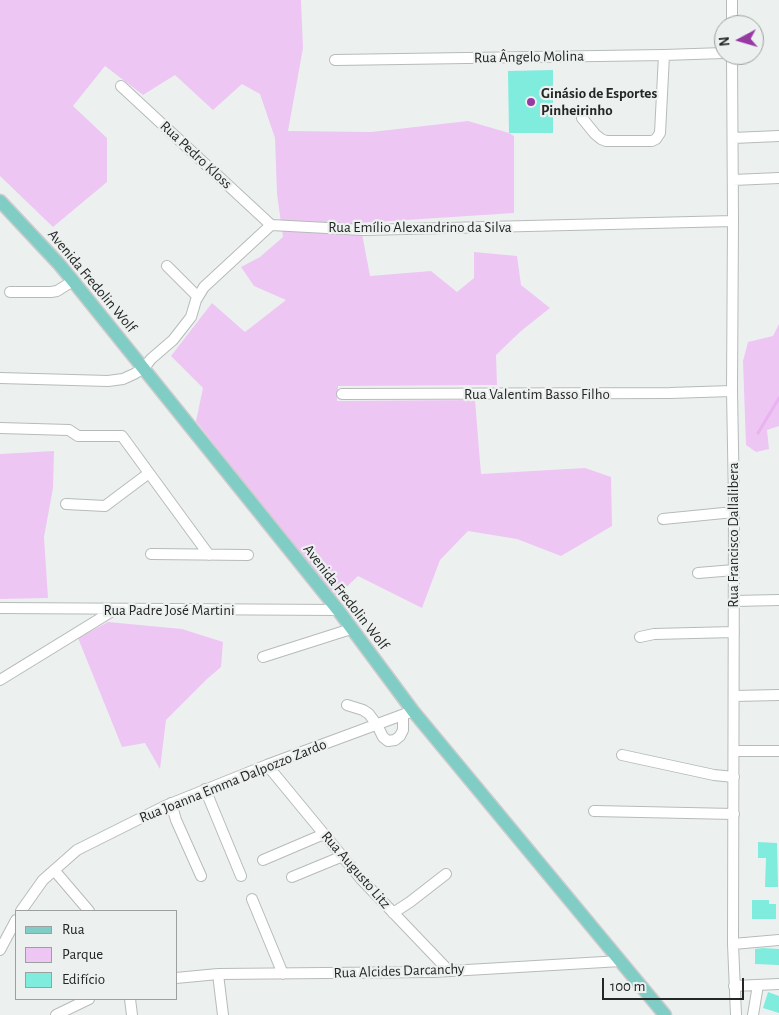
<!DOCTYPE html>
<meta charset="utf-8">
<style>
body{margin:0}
#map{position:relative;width:779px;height:1015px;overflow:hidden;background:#ecf1f0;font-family:"Alegreya Sans",sans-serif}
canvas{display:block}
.legend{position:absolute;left:15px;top:910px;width:162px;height:90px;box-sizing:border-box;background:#ecf1f0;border:1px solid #9ca09f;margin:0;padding:6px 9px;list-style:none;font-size:15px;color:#252626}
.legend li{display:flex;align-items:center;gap:10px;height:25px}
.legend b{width:25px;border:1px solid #9ca09f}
.north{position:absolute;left:714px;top:15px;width:50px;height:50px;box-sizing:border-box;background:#ecf1f0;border:1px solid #9ca09f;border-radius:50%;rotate:264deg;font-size:14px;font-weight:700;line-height:20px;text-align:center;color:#252626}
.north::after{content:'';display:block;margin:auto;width:18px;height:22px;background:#9639a3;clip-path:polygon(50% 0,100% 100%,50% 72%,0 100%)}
.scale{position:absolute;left:602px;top:978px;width:142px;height:22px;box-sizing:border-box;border:2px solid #252626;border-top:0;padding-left:6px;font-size:15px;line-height:18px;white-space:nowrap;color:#252626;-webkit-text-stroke:4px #ecf1f0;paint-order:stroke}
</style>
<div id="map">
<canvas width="779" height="1015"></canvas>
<ul class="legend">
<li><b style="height:6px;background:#80cdc5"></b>Rua</li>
<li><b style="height:14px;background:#eec6f3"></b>Parque</li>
<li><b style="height:14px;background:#7fecdd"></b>Edifício</li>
</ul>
<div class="north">N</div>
<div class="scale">100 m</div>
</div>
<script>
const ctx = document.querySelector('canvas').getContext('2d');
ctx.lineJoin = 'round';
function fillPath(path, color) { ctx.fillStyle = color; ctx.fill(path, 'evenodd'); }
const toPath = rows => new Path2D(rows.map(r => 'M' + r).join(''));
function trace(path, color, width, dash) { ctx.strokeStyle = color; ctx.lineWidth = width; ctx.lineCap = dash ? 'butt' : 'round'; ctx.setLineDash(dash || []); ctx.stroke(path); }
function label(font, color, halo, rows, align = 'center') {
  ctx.font = font + ' "Alegreya Sans",sans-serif'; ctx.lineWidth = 4.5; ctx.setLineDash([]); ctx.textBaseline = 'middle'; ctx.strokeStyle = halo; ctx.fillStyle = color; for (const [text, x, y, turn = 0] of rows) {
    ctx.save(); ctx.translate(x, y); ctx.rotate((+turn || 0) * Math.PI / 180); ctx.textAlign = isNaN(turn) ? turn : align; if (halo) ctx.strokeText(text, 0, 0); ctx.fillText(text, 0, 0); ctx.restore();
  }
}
fillPath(toPath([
 [0,0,301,0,303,48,288,131,371,132,468,121,509,133,514,136,514,213,360,223,370,276,431,271,457,292,474,278,474,252,517,256,521,285,550,308,521,331,496,355,497,385,338,386,337,401,475,400,481,474,585,468,611,477,612,526,561,556,517,539,468,531,440,560,422,608,358,576,334,599,196,421,203,388,171,356,212,303,245,332,286,300,254,286,241,267,260,257,283,237,277,194,275,138,260,94,242,84,213,110,175,75,143,95,105,66,73,106,107,138,107,182,53,227,0,176],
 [779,324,779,426,767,430,769,449,756,452,746,445,743,361,748,342,773,336],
 [54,451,53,488,44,537,48,598,0,599,0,454],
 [108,622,182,629,223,642,221,667,207,679,166,720,160,769,145,743,122,747,78,638]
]), '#eec6f3');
trace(toPath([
 [758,433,779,398]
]), '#e9b2f0', 3);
fillPath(toPath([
 [553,70,553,133,509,133,508,71],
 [758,842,777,843,778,887,765,887,766,858,758,858],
 [752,900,769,900,769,904,776,904,776,919,752,919],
 [763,948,779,949,779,965,755,964,755,949],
 [768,992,779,996,779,1013,763,1008]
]), '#7fecdd');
const minor = toPath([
 [732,25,732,0],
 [732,55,733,221,732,391,734,502,733,944,736,1015],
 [335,60,664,55,724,53],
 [121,86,271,225],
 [582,118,595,134,601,139,606,141,652,141,656,139,660,133,664,55],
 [733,138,779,136],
 [733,180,779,178],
 [167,266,198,297],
 [10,292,51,292,57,291,73,281],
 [0,378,108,381,123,379,134,374,144,368,151,359,173,340,191,317,196,300,204,287,271,225,364,230,733,221],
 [342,394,670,393,732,391],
 [0,428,69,430,78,436,122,436,209,555],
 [66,504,105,506,149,473],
 [663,519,734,512],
 [151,554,248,555],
 [698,573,734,570],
 [734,601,779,600],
 [0,608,338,610],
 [640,637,654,634,734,632],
 [263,657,351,629],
 [0,680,114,610],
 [734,696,779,695],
 [347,705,363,710,369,714,377,725,383,737,388,741,395,740,400,736,403,730,403,715],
 [734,751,779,751],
 [622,755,714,775,734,777],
 [267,765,361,879,449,971],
 [205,789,241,876],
 [171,803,176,820,201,876],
 [594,811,734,814],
 [263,860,324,834],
 [54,870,89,911],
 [292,877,343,856],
 [252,899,283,974],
 [21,911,43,880,77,850,165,806,267,765,413,711],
 [393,913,410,902,446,874],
 [733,944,779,940],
 [0,950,16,920],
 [218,974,223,1015],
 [176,978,218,974,433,972,621,961],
 [734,986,779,984],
 [130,999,132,1015],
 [56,1015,89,999],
 [753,1015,758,985]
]);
const major = toPath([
 [0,201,59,264,73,281,338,610,413,711,665,1015]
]);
trace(minor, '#b6bbba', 12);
trace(major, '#cbcbcb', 15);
trace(minor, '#fff', 10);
trace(major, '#80cdc5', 12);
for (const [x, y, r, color] of [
 [531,102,5,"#9639a3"]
]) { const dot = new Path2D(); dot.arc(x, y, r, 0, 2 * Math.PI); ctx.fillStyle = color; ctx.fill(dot); trace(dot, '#ecf1f0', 2); }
label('15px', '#252626', '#ecf1f0', [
 ["Rua Ângelo Molina",529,57,-1],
 ["Rua Pedro Kloss",196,155,43],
 ["Rua Emílio Alexandrino da Silva",420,227],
 ["Avenida Fredolin Wolf",92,281,50],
 ["Rua Valentim Basso Filho",537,394],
 ["Rua Francisco Dallalibera",733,535,-90],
 ["Avenida Fredolin Wolf",346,597,52],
 ["Rua Padre José Martini",169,610],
 ["Rua Joanna Emma Dalpozzo Zardo",233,781,-22],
 ["Rua Augusto Litz",356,870,49],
 ["Rua Alcides Darcanchy",399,971,-2]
]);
label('bold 15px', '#252626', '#ecf1f0', [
 ["Ginásio de Esportes",541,93],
 ["Pinheirinho",541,110]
], 'left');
</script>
